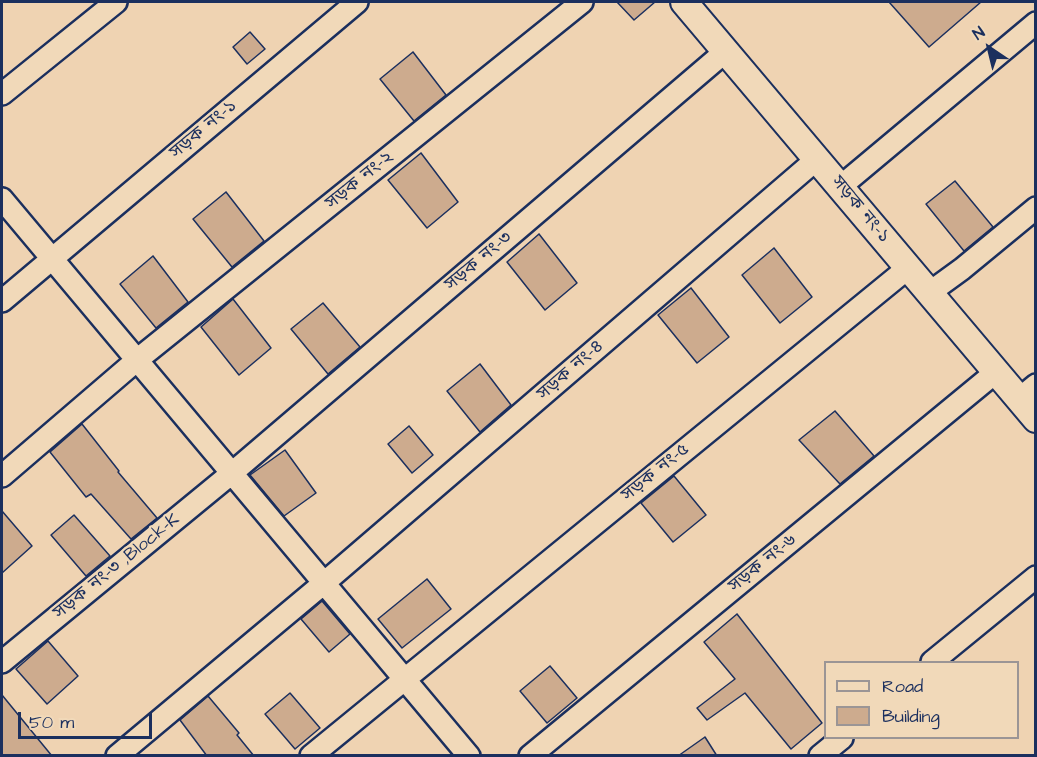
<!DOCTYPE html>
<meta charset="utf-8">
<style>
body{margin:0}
#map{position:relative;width:1037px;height:757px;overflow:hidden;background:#efd3b2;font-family:"Architects Daughter",sans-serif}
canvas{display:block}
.frame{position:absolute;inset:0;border:3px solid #1b2f5e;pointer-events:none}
.legend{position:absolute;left:824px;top:661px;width:195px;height:78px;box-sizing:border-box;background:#f1d9b9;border:2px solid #9b9595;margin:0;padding:8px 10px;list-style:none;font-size:18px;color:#1b2f5e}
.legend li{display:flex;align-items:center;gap:12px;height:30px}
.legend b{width:30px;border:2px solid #9b9595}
.north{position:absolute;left:959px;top:18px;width:60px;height:60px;-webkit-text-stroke:4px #f1d9b9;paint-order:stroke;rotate:325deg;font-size:16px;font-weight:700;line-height:24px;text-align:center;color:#1b2f5e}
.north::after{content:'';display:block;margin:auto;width:21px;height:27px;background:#1b2f5e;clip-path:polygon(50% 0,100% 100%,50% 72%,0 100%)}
.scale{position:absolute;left:18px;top:712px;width:134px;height:27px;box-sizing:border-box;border:3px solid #1b2f5e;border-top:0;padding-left:8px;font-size:18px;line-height:21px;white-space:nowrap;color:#1b2f5e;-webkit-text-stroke:4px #f1d9b9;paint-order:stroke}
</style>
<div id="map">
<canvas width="1037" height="757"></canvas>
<div class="frame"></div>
<ul class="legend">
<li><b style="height:8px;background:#f1d9b9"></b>Road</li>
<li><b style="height:16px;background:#cdab8e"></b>Building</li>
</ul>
<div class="north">N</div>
<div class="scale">50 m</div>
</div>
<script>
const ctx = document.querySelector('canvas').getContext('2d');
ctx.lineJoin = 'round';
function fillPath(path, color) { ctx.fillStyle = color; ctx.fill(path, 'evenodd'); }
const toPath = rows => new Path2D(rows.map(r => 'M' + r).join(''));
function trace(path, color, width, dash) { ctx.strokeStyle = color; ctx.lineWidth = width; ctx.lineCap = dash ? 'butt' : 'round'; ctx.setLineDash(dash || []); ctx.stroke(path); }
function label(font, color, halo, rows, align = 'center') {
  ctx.font = font + ' "Architects Daughter","Noto Sans Bengali",sans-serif'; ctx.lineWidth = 4.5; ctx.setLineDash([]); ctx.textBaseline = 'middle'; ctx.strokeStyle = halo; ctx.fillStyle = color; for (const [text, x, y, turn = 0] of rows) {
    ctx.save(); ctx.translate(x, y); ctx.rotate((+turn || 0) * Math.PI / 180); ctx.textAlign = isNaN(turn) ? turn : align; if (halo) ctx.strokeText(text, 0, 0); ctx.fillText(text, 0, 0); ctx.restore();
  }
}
const building = toPath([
 [617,2,655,2,634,20,617,2],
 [889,2,981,2,929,47,889,2],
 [250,32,265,49,247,64,233,47,250,32],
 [413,52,446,95,414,121,380,79,413,52],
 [421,153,458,202,427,228,388,180,421,153],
 [955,181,993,227,964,251,926,204,955,181],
 [226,192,264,241,232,267,193,219,226,192],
 [539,234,577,283,545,310,507,262,539,234],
 [774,248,812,297,780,323,742,275,774,248],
 [153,256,188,302,156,328,120,284,153,256],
 [691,288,729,337,697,363,658,315,691,288],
 [233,299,271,348,239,375,201,327,233,299],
 [323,303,360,347,328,374,291,329,323,303],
 [480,364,511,405,480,432,447,391,480,364],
 [835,411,874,456,840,484,799,440,835,411],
 [82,424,119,471,118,472,157,518,131,539,91,494,86,497,50,452,82,424],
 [409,426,433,455,412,473,388,444,409,426],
 [285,450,316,493,284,516,250,475,285,450],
 [674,476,706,515,673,542,641,503,674,476],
 [2,511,32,546,2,573,2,511],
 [74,515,110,556,86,576,51,535,74,515],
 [427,579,451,609,402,648,378,619,427,579],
 [322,601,350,634,329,652,301,619,322,601],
 [737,614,822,723,791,749,745,693,707,720,697,708,735,679,704,642,737,614],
 [48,641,78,676,47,704,16,669,48,641],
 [550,666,577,698,547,723,520,691,550,666],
 [290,693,320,728,295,749,265,714,290,693],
 [2,695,52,756,2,756,2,695],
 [208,696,239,733,237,735,254,756,207,756,180,720,208,696],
 [705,737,717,756,678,756,705,737]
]);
fillPath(building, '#cdab8e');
trace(building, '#1b2f5e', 1.5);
const minor = toPath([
 [2,94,116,2],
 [840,187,1036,23],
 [2,199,469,756],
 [929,293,962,269,1036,208],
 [2,301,357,2],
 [1019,399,1036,385],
 [2,476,137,360,582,2],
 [2,662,232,473,726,51],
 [932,662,1036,577],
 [117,756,324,583,817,159],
 [311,756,908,268],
 [530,756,996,372],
 [820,756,842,738]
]);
const tertiary = toPath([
 [684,2,1036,419]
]);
trace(minor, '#1b2f5e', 26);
trace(tertiary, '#1b2f5e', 30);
trace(minor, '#f1d9b9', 21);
trace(tertiary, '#f1d9b9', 26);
label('18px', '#1b2f5e', '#f1d9b9', [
 ["সড়ক নং-১",204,130,-40],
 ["সড়ক নং-২",360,181,-39],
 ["সড়ক নং-১",860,210,50],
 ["সড়ক নং-৩",479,262,-40],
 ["সড়ক নং-৪",571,371,-41],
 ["সড়ক নং-৫",656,473,-39],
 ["সড়ক নং-৬",763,564,-39],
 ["সড়ক নং-৩ ,Block-K",117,567,-39]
]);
</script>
